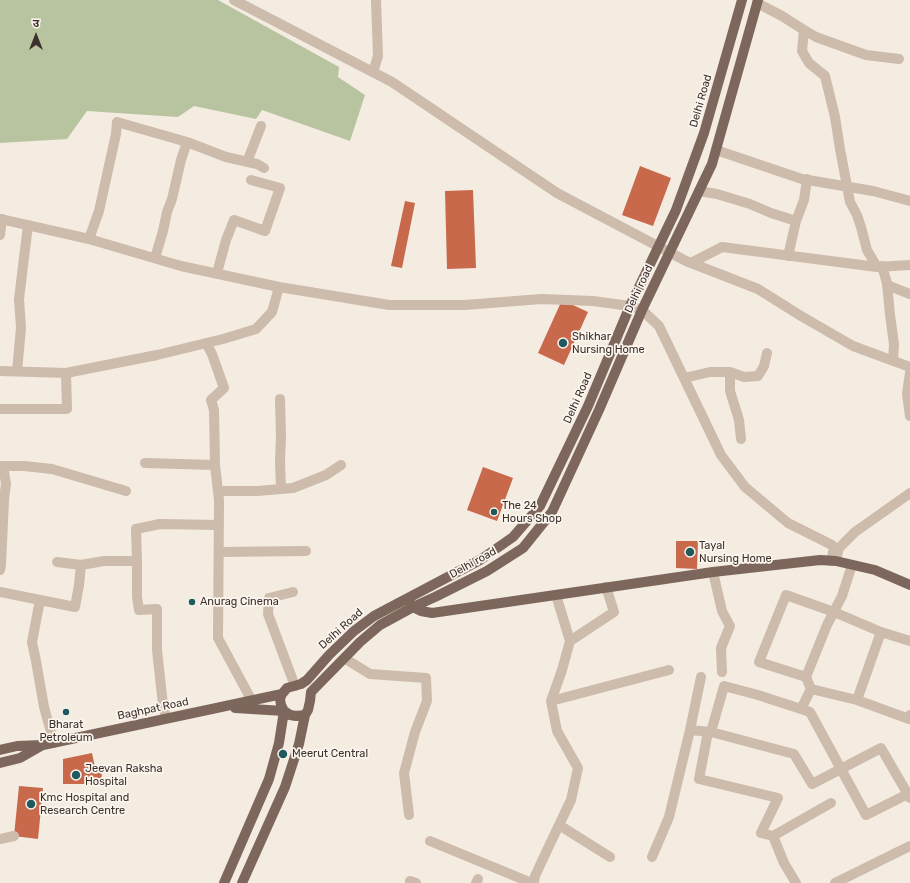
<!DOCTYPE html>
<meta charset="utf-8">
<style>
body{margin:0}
#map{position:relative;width:910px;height:883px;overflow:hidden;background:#f4ebe1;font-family:Rubik,"Noto Sans Devanagari",sans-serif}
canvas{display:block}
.north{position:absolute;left:16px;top:16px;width:40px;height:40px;-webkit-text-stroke:3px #fbf5ee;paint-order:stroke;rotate:0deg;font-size:11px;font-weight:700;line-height:16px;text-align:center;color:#3b302b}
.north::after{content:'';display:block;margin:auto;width:14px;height:18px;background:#3b302b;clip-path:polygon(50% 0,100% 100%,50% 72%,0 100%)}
</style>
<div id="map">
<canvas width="910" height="883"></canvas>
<div class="north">उ</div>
</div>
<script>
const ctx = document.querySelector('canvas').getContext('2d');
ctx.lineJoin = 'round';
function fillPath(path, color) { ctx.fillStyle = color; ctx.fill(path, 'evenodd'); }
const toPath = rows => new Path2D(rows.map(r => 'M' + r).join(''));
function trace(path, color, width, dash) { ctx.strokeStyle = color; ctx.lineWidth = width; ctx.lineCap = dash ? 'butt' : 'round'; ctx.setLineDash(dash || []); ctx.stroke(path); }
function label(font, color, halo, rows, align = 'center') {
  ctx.font = font + ' Rubik,sans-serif'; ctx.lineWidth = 3.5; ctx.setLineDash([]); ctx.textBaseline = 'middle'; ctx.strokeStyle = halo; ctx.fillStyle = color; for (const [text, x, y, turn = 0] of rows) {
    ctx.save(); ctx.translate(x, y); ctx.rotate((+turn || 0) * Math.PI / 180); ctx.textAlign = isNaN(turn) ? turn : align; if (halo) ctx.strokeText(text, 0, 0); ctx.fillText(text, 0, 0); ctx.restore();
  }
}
fillPath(toPath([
 [0,0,218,0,339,67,338,77,365,95,350,141,262,110,256,119,194,106,178,117,87,111,67,139,0,143]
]), '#b8c4a0');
fillPath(toPath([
 [640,166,671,178,653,226,622,215],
 [473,190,476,268,447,269,445,191],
 [405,201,415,203,402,268,391,266],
 [562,300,588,312,564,365,538,353],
 [483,467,513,478,497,521,467,510],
 [676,541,698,541,697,569,676,568],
 [92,753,96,772,102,772,101,784,63,784,63,759],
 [19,786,43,788,38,839,14,836]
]), '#c8694b');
trace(toPath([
 [234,0,392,82,557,193,686,261,758,289,801,316,853,346,910,367],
 [757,3,782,16,804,30,802,51,809,63,825,76,835,117,840,149,850,202,857,215,861,227,867,250,877,267],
 [804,30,816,37,866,55,899,59],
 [373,72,378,56,376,0],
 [187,142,226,157,257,164,264,168],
 [716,150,802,179,873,191,910,201],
 [247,162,261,126],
 [699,191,717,194,750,204,771,213,796,221],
 [0,219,89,239,181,266,279,287,389,305,465,305,541,299,593,301,630,306,642,310,659,326,721,455,745,487,788,523,832,545,834,548,831,561],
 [0,235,2,219],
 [89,239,99,211,116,134,117,122,187,142,181,160,172,199,167,212,163,231,155,258],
 [788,256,796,221,804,200,807,179],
 [691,263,722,247,877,267,910,265],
 [882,266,887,283,890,315,894,344,893,361],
 [217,273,226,240,234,220,265,231,280,188,251,180],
 [887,285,910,294],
 [206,343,212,354,224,388,211,400,214,410,215,465],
 [0,371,66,373,157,355,223,339,256,329,272,312,279,287],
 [17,371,21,328,19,299,28,225],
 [730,372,744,377,758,376,764,366,767,353],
 [910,373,907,394,910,416],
 [684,378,710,372,730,372,730,391,739,420,741,439],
 [280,399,281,436,280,462,281,489],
 [0,409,67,409,66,373],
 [145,463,215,465,219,500,218,638,252,701],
 [0,466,24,466,52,469,126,491],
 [218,491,257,491,293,488,326,475,341,465],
 [219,552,306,551],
 [836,559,839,548,855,532,910,493],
 [137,561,137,597,139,610,157,609,157,650,163,705,166,718],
 [81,565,104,561,137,561,136,529,160,524,219,525],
 [852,565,842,596,827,625,806,677,811,689,801,709,758,695,724,686,711,732,794,754,812,784,881,748,910,798],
 [0,570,1,565,4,500,6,483,3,466],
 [713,572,722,611,730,626,721,648,722,672],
 [0,592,40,600,32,642,36,661,44,707,54,743],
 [293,592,269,598,268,614,295,686],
 [40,600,75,607,79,585,81,565,57,562],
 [570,641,614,612,606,587],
 [344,658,370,674,426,678,427,701,415,732,404,773,409,815],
 [806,677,759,662,786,595,834,612,881,632,910,641],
 [811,689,857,700,909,719,910,715],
 [857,700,881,632],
 [551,701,669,670],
 [801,709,810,712,866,815,910,793],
 [690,730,701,677],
 [708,732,699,779,778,798,761,833,773,836],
 [559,825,610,857],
 [0,839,14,836],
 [430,841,532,883],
 [652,857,669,817,690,730,711,732],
 [410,881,416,883],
 [476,883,478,879],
 [534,883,535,876,549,846,571,800,578,768,557,731,551,701,562,670,570,641,556,595],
 [796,883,784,863,773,836,831,803],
 [835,883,910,846]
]), '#cdbbac', 10);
trace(toPath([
 [411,604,413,607,421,611,432,613,713,572,820,560,836,561,875,570,910,585],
 [235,708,284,711,290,715,296,716,305,715],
 [0,750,17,746,43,745,282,694,287,688,301,684,307,680,329,655,354,631,374,616,480,560,513,537,540,506,588,406,630,306,676,210,704,133,742,0],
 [0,763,20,758,41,746],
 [224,883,269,779,279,743,284,711,281,705,280,699,282,694],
 [242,883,285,787,299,744,305,715,308,710,310,701,311,692,360,642,380,625,413,607,435,597,487,571,523,548,552,512,599,410,642,310,712,164,758,0]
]), '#7d675c', 10);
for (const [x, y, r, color] of [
 [563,343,5,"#1f5a5e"],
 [494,512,4,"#1f5a5e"],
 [690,552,5,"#1f5a5e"],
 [192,602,4,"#1f5a5e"],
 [66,712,4,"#1f5a5e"],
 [283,754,5,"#1f5a5e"],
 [76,775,5,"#1f5a5e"],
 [31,804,5,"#1f5a5e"]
]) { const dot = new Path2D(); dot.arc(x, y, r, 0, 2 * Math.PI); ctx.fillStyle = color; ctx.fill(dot); trace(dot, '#fbf5ee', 1.5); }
label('11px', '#3b302b', '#fbf5ee', [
 ["Delhi Road",701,101,-74],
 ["Delhi road",639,289,-65],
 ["Delhi Road",578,398,-66],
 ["Delhi road",473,563,-29],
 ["Delhi Road",341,629,-42],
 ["Baghpat Road",153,709,-12]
]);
label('11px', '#3b302b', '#fbf5ee', [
 ["Shikhar",572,337],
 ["Nursing Home",572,350],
 ["The 24",502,506],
 ["Hours Shop",502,519],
 ["Tayal",699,546],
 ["Nursing Home",699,559],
 ["Anurag Cinema",200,602],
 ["Bharat",66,725,"center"],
 ["Petroleum",66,738,"center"],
 ["Meerut Central",292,754],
 ["Jeevan Raksha",85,769],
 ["Hospital",85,782],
 ["Kmc Hospital and",40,798],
 ["Research Centre",40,811]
], 'left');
</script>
